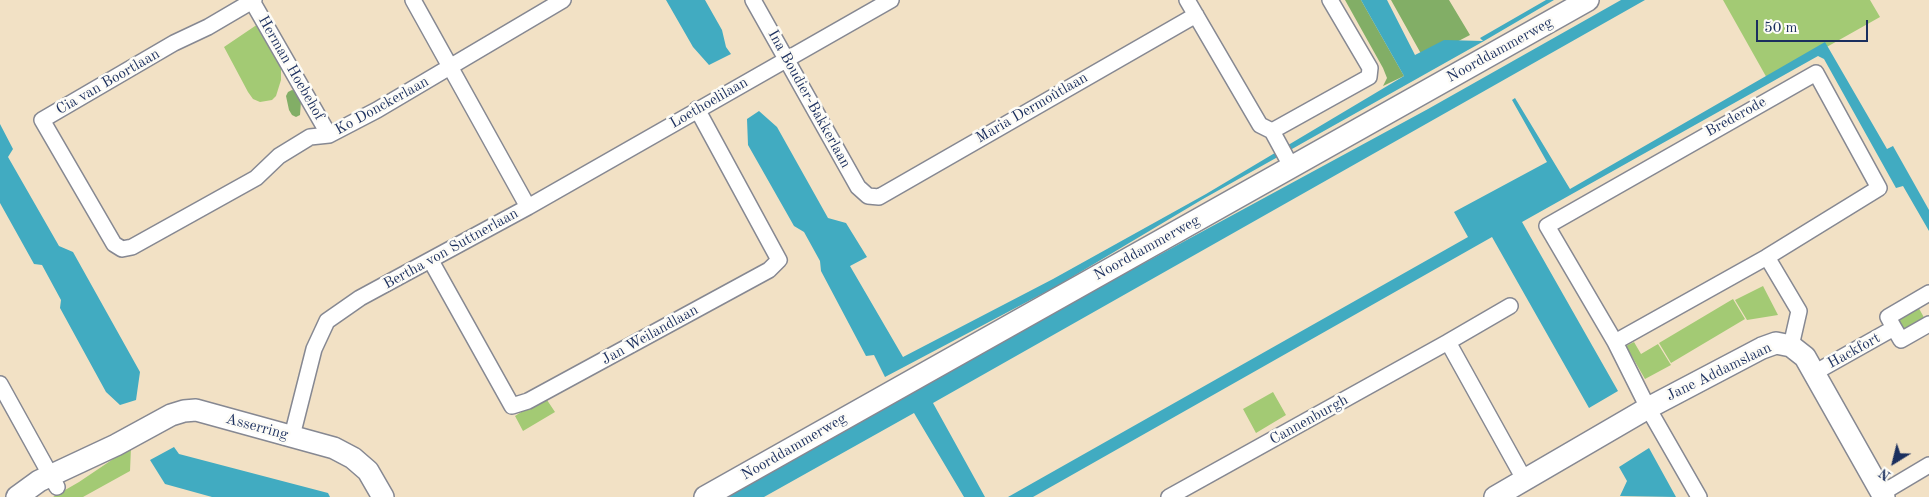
<!DOCTYPE html>
<meta charset="utf-8">
<style>
body{margin:0}
#map{position:relative;width:1929px;height:497px;overflow:hidden;background:#f2e1c5;font-family:"Old Standard TT",serif}
canvas{display:block}
.north{position:absolute;left:1869px;top:437px;width:50px;height:50px;-webkit-text-stroke:4px #fdfcf7;paint-order:stroke;rotate:216deg;font-size:14px;font-weight:700;line-height:20px;text-align:center;color:#1b2f5e}
.north::after{content:'';display:block;margin:auto;width:18px;height:22px;background:#1b2f5e;clip-path:polygon(50% 0,100% 100%,50% 72%,0 100%)}
.scale{position:absolute;left:1756px;top:20px;width:112px;height:22px;box-sizing:border-box;border:2px solid #1b2f5e;border-top:0;padding-left:6px;font-size:15px;line-height:18px;white-space:nowrap;color:#1b2f5e;-webkit-text-stroke:4px #fdfcf7;paint-order:stroke}
</style>
<div id="map">
<canvas width="1929" height="497"></canvas>
<div class="north">N</div>
<div class="scale">50 m</div>
</div>
<script>
const ctx = document.querySelector('canvas').getContext('2d');
ctx.lineJoin = 'round';
function fillPath(path, color) { ctx.fillStyle = color; ctx.fill(path, 'evenodd'); }
const toPath = rows => new Path2D(rows.map(r => 'M' + r).join(''));
function trace(path, color, width, dash) { ctx.strokeStyle = color; ctx.lineWidth = width; ctx.lineCap = dash ? 'butt' : 'round'; ctx.setLineDash(dash || []); ctx.stroke(path); }
function label(font, color, halo, rows, align = 'center') {
  ctx.font = font + ' "Old Standard TT",serif'; ctx.lineWidth = 5; ctx.setLineDash([]); ctx.textBaseline = 'middle'; ctx.strokeStyle = halo; ctx.fillStyle = color; for (const [text, x, y, turn = 0] of rows) {
    ctx.save(); ctx.translate(x, y); ctx.rotate((+turn || 0) * Math.PI / 180); ctx.textAlign = isNaN(turn) ? turn : align; if (halo) ctx.strokeText(text, 0, 0); ctx.fillText(text, 0, 0); ctx.restore();
  }
}
fillPath(toPath([
 [1723,0,1870,0,1880,17,1768,80],
 [258,24,279,60,281,68,281,80,276,96,272,100,260,102,253,99,248,92,224,47],
 [1763,286,1778,315,1747,320,1735,300],
 [1733,299,1745,319,1671,363,1659,343],
 [1916,303,1927,323,1902,338,1890,317],
 [1634,342,1641,354,1658,344,1671,365,1645,379,1626,346],
 [1273,392,1286,415,1256,433,1243,409],
 [545,397,555,412,523,431,515,416],
 [131,447,130,471,83,497,53,497,79,482]
]), '#a3ca74');
fillPath(toPath([
 [1345,0,1361,0,1404,76,1383,86,1387,78,1383,68],
 [1391,0,1449,0,1470,35,1424,59],
 [292,90,296,91,301,101,300,115,296,117,292,115,289,110,286,96,288,92]
]), '#82ae66');
fillPath(toPath([
 [666,0,705,0,722,30,726,47,731,54,709,65,693,47],
 [1361,0,1387,0,1415,55,1444,40,1483,41,1480,38,1546,0,1554,0,1484,41,1203,199,1057,286,885,377,874,355,866,356,821,271,820,261,804,232,794,226,748,145,747,119,759,111,777,127,828,218,846,223,867,257,850,266,903,357,1053,279,1206,194,1404,76],
 [1621,0,1645,0,933,403,985,497,964,497,914,413,764,497,719,497,844,426,1428,109],
 [1825,42,1887,149,1893,146,1929,210,1929,231,1903,186,1896,188,1824,59,1818,56,1522,222,1618,391,1589,408,1492,237,1033,497,1008,497,1468,237,1454,212,1547,162,1512,100,1515,98,1570,189],
 [0,124,13,149,8,157,59,246,73,252,140,372,136,400,120,405,106,392,60,308,61,300,42,265,34,264,0,203],
 [174,447,179,454,328,493,330,497,212,497,165,484,150,460],
 [1649,448,1676,497,1620,496,1627,481,1619,467]
]), '#41abc1');
const street = toPath([
 [254,0,208,27,174,43,42,120,114,244,122,249,132,247,256,178,279,156,310,137,329,135,377,110,563,0],
 [753,0,858,187,868,196,879,197,1196,15],
 [1187,0,1260,125,1272,131],
 [252,1,329,135],
 [1272,131,1369,77,1370,68,1330,0],
 [1272,131,1291,166],
 [528,207,891,0],
 [431,261,512,406,528,401,769,270,779,260,697,109],
 [1894,328,1901,340,1929,324],
 [1448,342,1510,306],
 [1615,342,1767,257,1799,311,1791,346],
 [1814,373,1894,328,1888,317,1929,293],
 [0,384,57,487],
 [292,436,314,349,327,321,360,298,528,207,413,0],
 [1882,493,1929,465],
 [1169,497,1448,342,1524,479],
 [1699,497,1648,408,1615,342,1547,226,1816,73,1879,188,1767,257]
]);
const secondary = toPath([
 [17,497,39,481,116,445,171,415,184,411,196,410,334,448,353,458,368,471,383,497],
 [705,497,1588,0],
 [1495,497,1648,408,1762,348,1776,343,1791,346,1805,357,1884,497]
]);
trace(street, '#868892', 18);
trace(secondary, '#868892', 24);
trace(street, '#fff', 15);
trace(secondary, '#fff', 21);
label('15px', '#1b2f5e', '#fdfcf7', [
 ["Noorddammerweg",1500,50,-29],
 ["Herman Hoebehof",291,68,60],
 ["Cia van Boortlaan",108,82,-30],
 ["Ina Boudier-Bakkerlaan",809,99,61],
 ["Loethoelilaan",709,103,-30],
 ["Ko Donckerlaan",382,106,-29],
 ["Maria Dermoûtlaan",1032,108,-30],
 ["Brederode",1736,117,-29],
 ["Noorddammerweg",1147,248,-29],
 ["Bertha von Suttnerlaan",451,249,-29],
 ["Jan Weilandlaan",650,335,-29],
 ["Hackfort",1854,351,-29],
 ["Jane Addamslaan",1719,372,-26],
 ["Cannenburgh",1309,420,-29],
 ["Asserring",257,427,15],
 ["Noorddammerweg",794,447,-30]
]);
</script>
